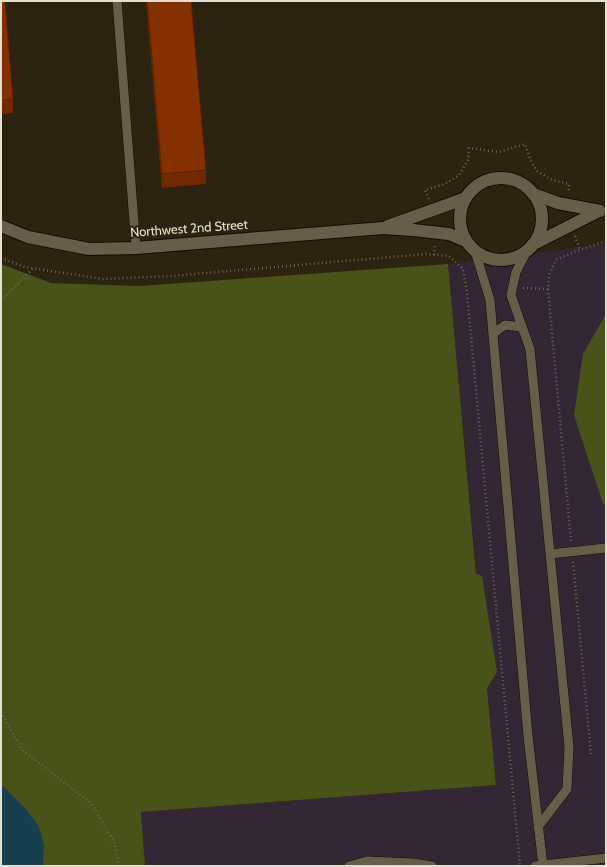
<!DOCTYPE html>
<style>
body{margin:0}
#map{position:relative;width:607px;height:867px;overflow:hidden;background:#2c2411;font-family:Cabin,sans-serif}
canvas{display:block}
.frame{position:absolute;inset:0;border:2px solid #e4dfd3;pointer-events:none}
</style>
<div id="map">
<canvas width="607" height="867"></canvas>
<div class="frame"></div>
</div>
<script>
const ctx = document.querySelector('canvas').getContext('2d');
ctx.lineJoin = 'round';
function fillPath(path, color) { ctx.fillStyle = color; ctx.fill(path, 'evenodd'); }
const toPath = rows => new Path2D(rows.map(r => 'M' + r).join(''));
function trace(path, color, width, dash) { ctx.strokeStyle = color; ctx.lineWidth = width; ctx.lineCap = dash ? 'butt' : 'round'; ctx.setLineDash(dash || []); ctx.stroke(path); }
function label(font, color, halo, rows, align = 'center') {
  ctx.font = font + ' Cabin,sans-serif'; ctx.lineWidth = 4; ctx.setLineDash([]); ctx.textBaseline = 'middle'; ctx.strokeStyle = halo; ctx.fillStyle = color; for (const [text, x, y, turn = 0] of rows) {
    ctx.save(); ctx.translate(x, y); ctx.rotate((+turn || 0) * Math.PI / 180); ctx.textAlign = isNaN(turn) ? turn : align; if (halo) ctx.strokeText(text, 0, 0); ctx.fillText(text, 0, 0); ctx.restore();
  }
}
fillPath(toPath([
 [606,244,606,866,145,866,141,812,496,785,448,264]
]), '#342735');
fillPath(toPath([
 [1,264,51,283,139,286,448,264,476,574,482,576,497,672,487,688,496,785,141,812,145,866,1,866],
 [606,314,606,504,603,504,574,415,583,354]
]), '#495219');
fillPath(toPath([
 [1,785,6,789,27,810,39,827,44,845,43,866,1,866]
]), '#183f4e');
const lane = toPath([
 [117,1,136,248],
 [475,251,490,300,528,736,543,866],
 [527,251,516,272,511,295,519,318,530,349,569,747,567,789,538,827],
 [493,334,505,325,522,327],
 [550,554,606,548],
 [349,866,367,861,413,863,432,866],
 [535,866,606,858]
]);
const secondary = toPath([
 '460 219a41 41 0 1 1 82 0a41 41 0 1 1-82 0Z',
 [533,194,558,203,600,211],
 [1,226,28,237,89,249,136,248,383,228,413,230,449,234,466,241],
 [388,226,444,206,466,198],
 [532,245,599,211]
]);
trace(lane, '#140d00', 10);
trace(secondary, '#140d00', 14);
trace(toPath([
 [429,199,425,190,445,184,459,175,468,160,469,148,499,152,525,144,530,159,537,171,550,179,569,184,569,193],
 [575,236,580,250],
 [434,255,435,245],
 [1,258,25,267,103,279,171,276,426,254,449,256,463,269,467,293,520,866],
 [523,288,548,289],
 [1,301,33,268],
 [571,541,548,289,549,275,556,260,574,252,606,241],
 [573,562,591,754],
 [1,712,22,750,91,803,115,844,119,866]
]), '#6c6555', 2.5, [1, 3]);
trace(lane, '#675e4a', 9);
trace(secondary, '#675e4a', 12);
fillPath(toPath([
 [1,1,13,99,13,113,1,114],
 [146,1,191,1,206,170,206,184,162,188]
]), '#722900');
const building = toPath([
 [1,1,5,1,13,99,1,100,1,1],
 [147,1,191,1,206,170,162,174,147,1]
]);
fillPath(building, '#843000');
trace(building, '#5c2200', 1);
label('13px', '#e4dfd3', '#2c2411', [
 ["Northwest 2nd Street",189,229,-4]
]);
</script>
